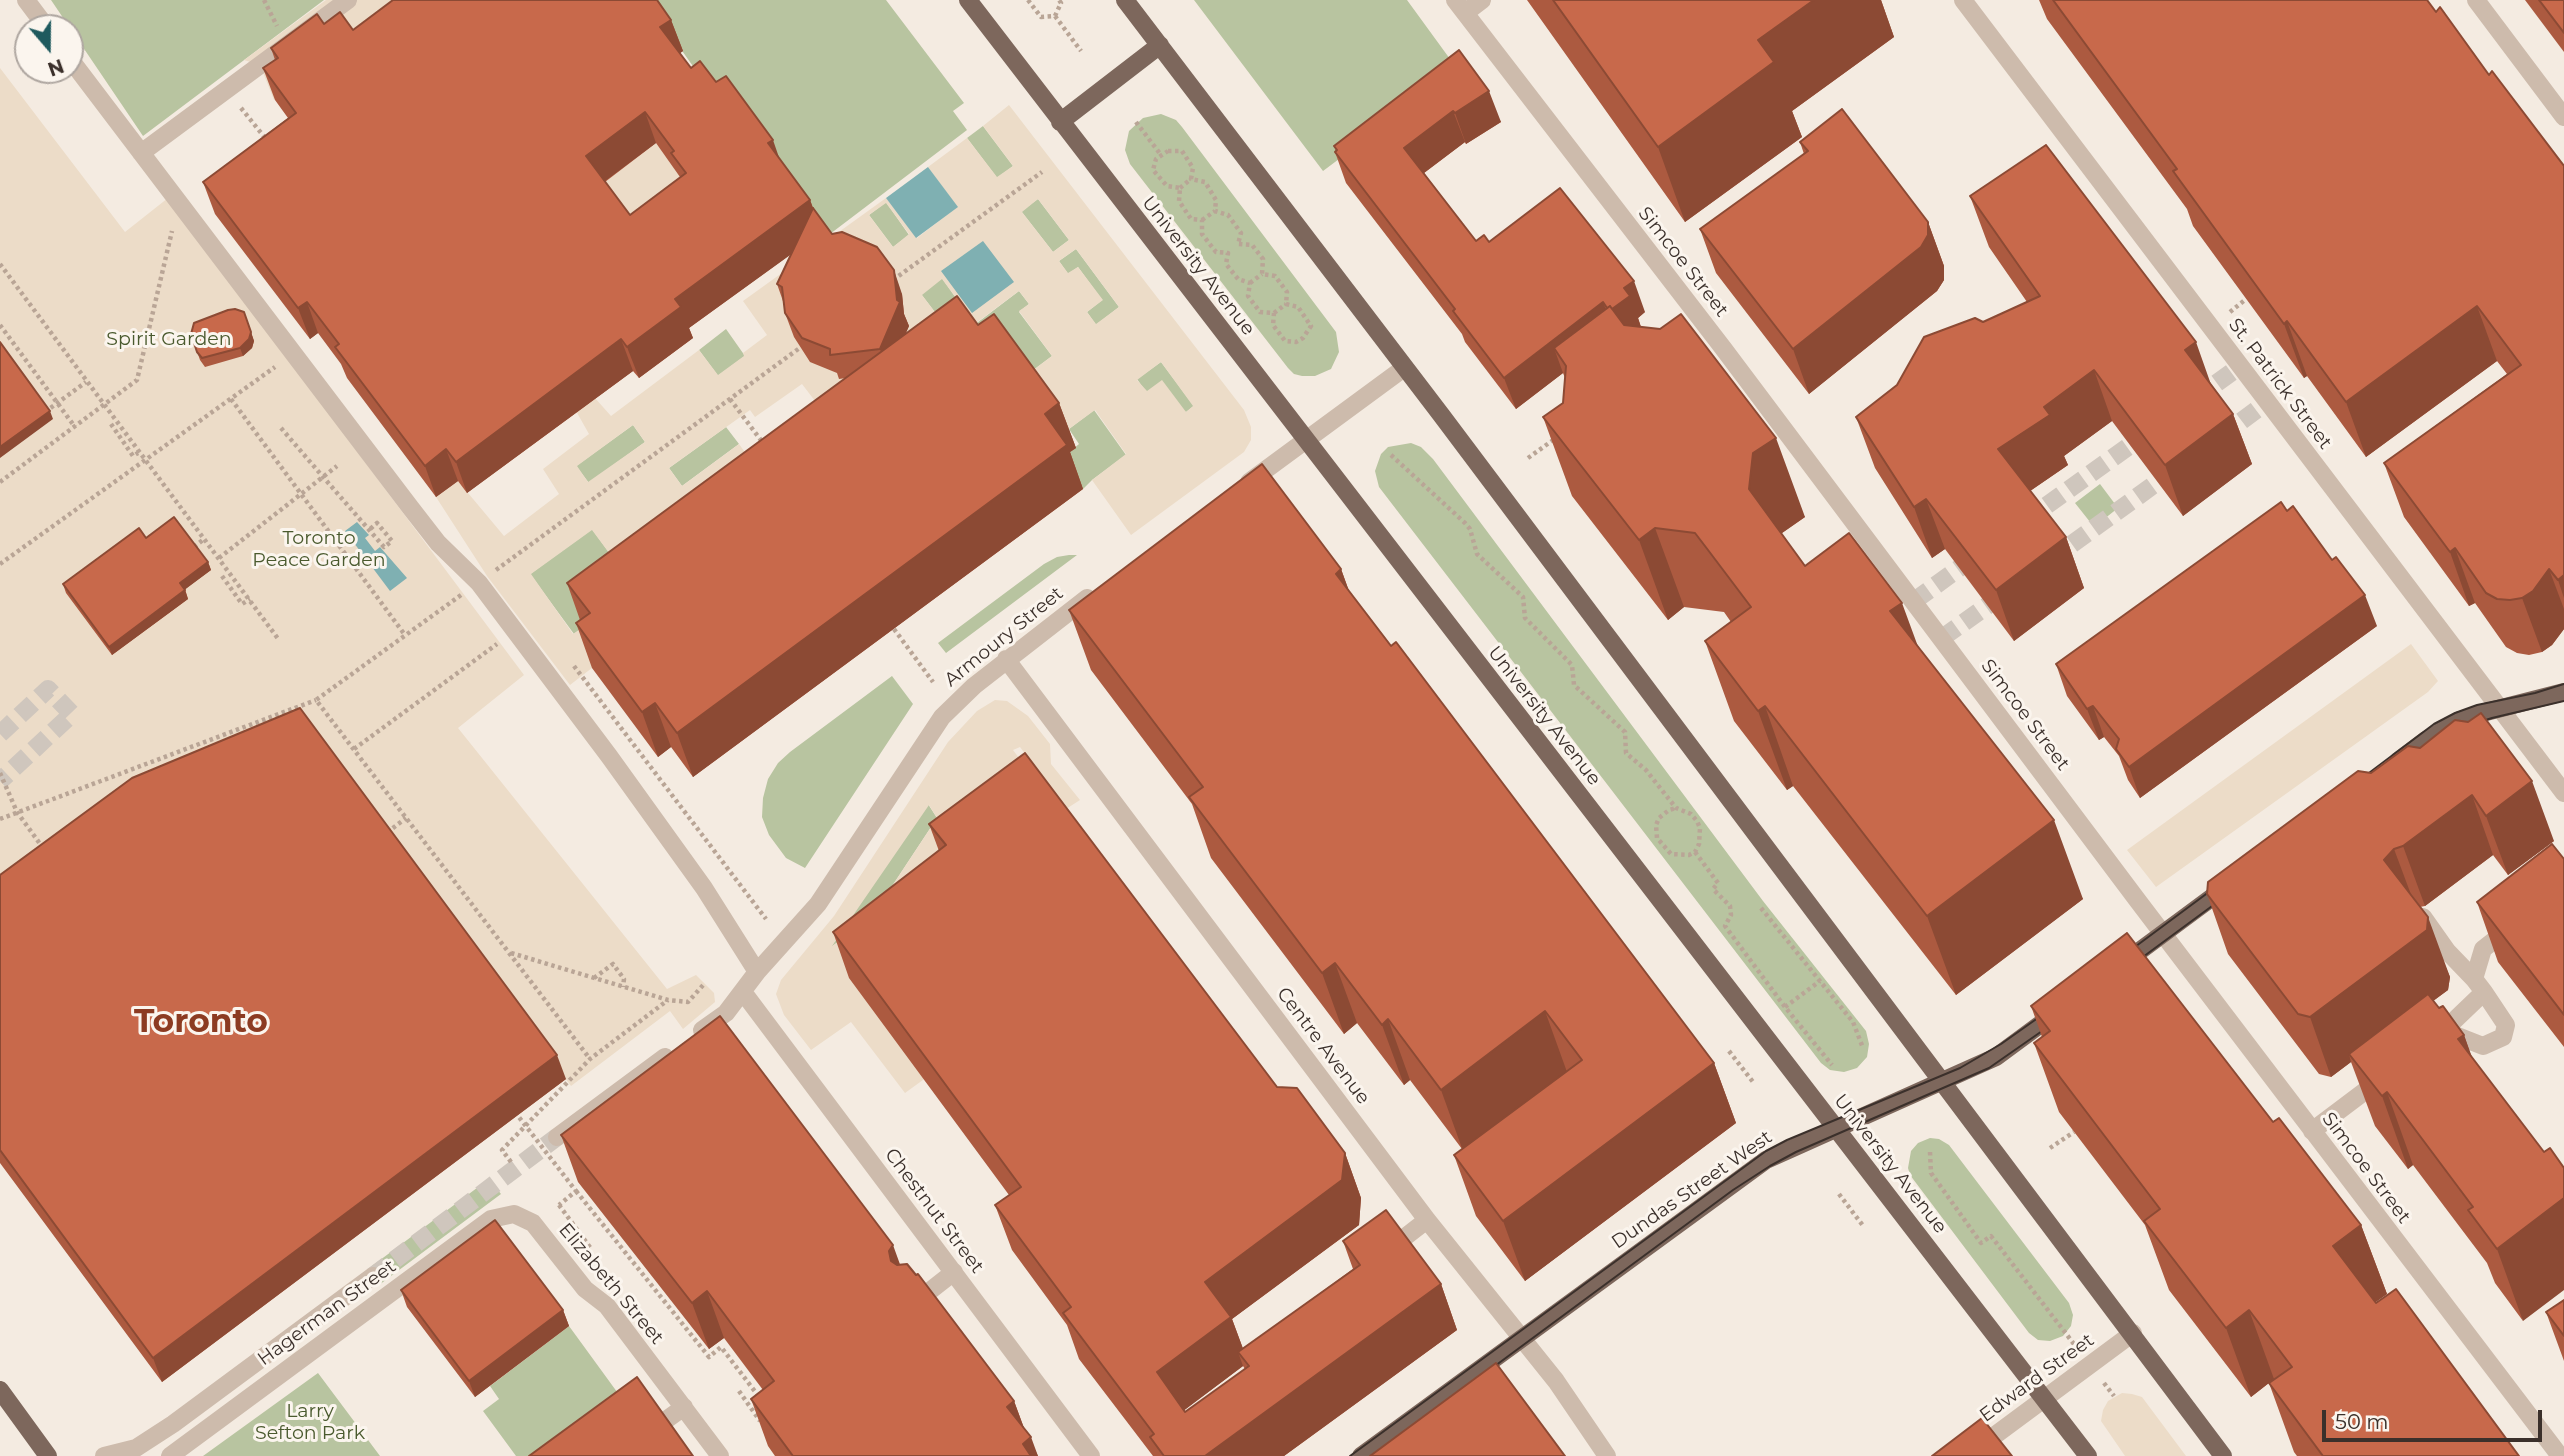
<!DOCTYPE html>
<style>
body{margin:0}
#map{position:relative;width:2564px;height:1456px;overflow:hidden;background:#f4ebe1;font-family:Montserrat,sans-serif}
canvas{display:block}
.north{position:absolute;left:14px;top:14px;width:70px;height:70px;box-sizing:border-box;background:#fbf5ee;border:2px solid #aea6a0;border-radius:50%;rotate:160deg;font-size:19px;font-weight:700;line-height:28px;text-align:center;color:#3b302b}
.north::after{content:'';display:block;margin:auto;width:24px;height:32px;background:#1f5a5e;clip-path:polygon(50% 0,100% 100%,50% 72%,0 100%)}
.scale{position:absolute;left:2322px;top:1410px;width:220px;height:32px;box-sizing:border-box;border:4px solid #3b302b;border-top:0;padding-left:9px;font-size:21px;line-height:24px;white-space:nowrap;color:#3b302b;-webkit-text-stroke:5px #fbf5ee;paint-order:stroke}
</style>
<div id="map">
<canvas width="2564" height="1456"></canvas>
<div class="north">N</div>
<div class="scale">50 m</div>
</div>
<script>
const ctx = document.querySelector('canvas').getContext('2d');
ctx.lineJoin = 'round';
function fillPath(path, color) { ctx.fillStyle = color; ctx.fill(path, 'evenodd'); }
const toPath = rows => new Path2D(rows.map(r => 'M' + r).join(''));
function trace(path, color, width, dash) { ctx.strokeStyle = color; ctx.lineWidth = width; ctx.lineCap = dash ? 'butt' : 'round'; ctx.setLineDash(dash || []); ctx.stroke(path); }
function label(font, color, halo, rows, align = 'center') {
  ctx.font = font + ' Montserrat,sans-serif'; ctx.lineWidth = 6; ctx.setLineDash([]); ctx.textBaseline = 'middle'; ctx.strokeStyle = halo; ctx.fillStyle = color; for (const [text, x, y, turn = 0] of rows) {
    ctx.save(); ctx.translate(x, y); ctx.rotate((+turn || 0) * Math.PI / 180); ctx.textAlign = isNaN(turn) ? turn : align; if (halo) ctx.strokeText(text, 0, 0); ctx.fillText(text, 0, 0); ctx.restore();
  }
}
fillPath(toPath([
 [51,0,324,0,143,136],
 [646,0,886,0,964,103,953,111,967,130,830,234,712,93],
 [1194,0,1407,0,1458,70,1323,171],
 [1161,114,1176,120,1182,127,1336,332,1339,352,1331,369,1315,376,1302,376,1294,374,1288,368,1130,164,1125,150,1129,131,1143,118],
 [983,126,1013,166,997,178,967,138],
 [1038,199,1069,240,1053,252,1021,211],
 [886,202,909,235,893,247,869,215],
 [1076,249,1119,307,1096,325,1087,312,1102,300,1078,267,1068,274,1059,261],
 [942,278,961,305,941,320,921,294],
 [1019,291,1029,304,1019,312,1052,356,1028,374,969,329],
 [726,329,745,356,718,376,699,350],
 [1161,362,1194,406,1186,412,1146,392,1137,379],
 [1094,410,1126,455,1092,480,1083,489,1061,459,1079,444,1069,429],
 [633,425,645,442,589,483,576,466],
 [726,427,739,444,682,486,669,468],
 [1411,443,1421,447,1433,459,1763,901,1866,1031,1869,1044,1867,1057,1857,1068,1844,1072,1830,1070,1821,1063,1379,487,1375,471,1381,454,1388,447],
 [2100,484,2118,508,2094,527,2075,503],
 [592,529,635,588,574,634,530,574],
 [1069,555,1077,555,946,653,938,643,1044,564,1057,557],
 [892,676,913,704,805,868,786,858,769,835,762,817,763,798,768,779,778,763,790,752],
 [928,804,937,818,871,918,830,948],
 [1930,1138,1939,1139,1949,1145,2069,1303,2073,1315,2071,1326,2063,1336,2050,1341,2038,1340,2029,1333,1910,1175,1908,1168,1911,1151,1918,1143],
 [489,1179,501,1194,379,1285,368,1269],
 [569,1326,628,1407,568,1456,516,1456,483,1411,499,1399,490,1386],
 [318,1373,380,1456,203,1456]
]), '#b8c4a0');
fillPath(toPath([
 [326,0,446,0,292,87,274,100,260,65,244,60],
 [0,68,125,232,168,198,524,675,458,728,667,989,696,975,714,993,715,1002,683,1029,670,1011,571,1086,309,732,0,905],
 [1009,105,1244,410,1251,427,1251,440,1244,452,1131,535,1092,480,1126,454,1095,410,1069,429,1028,374,1052,356,1019,311,1029,304,1019,291,968,329,871,375,828,418,802,384,755,417,750,410,669,468,682,486,739,444,757,469,635,588,592,530,531,574,573,634,583,627,606,657,570,685,487,576,436,497,458,481,504,536,559,494,543,469,589,434,576,411,595,398,611,416,699,350,718,375,744,356,743,353,767,335,743,301,886,198,917,238,957,207,928,167,967,138,997,177,1013,166,983,126],
 [1038,199,1069,240,1053,252,1022,212],
 [886,203,909,234,893,247,869,215],
 [1076,249,1119,307,1096,324,1087,312,1103,300,1078,267,1068,273,1059,261],
 [942,279,961,305,941,320,922,295],
 [1161,362,1193,406,1186,412,1162,380,1147,391,1137,380],
 [633,425,645,442,588,482,577,466],
 [656,143,685,182,641,247,587,195],
 [2411,644,2438,681,2428,692,2156,887,2127,850],
 [995,700,1007,701,1028,716,1050,744,1051,764,1080,800,1066,809,1020,747,1013,750,1061,814,956,1056,905,1093,851,1022,811,1050,784,1015,776,994,781,980,834,916,948,742,977,711],
 [929,805,937,818,871,918,832,946],
 [2122,1393,2132,1394,2142,1397,2186,1456,2125,1456,2101,1421,2103,1410,2108,1401]
]), '#ecdcc8');
fillPath(toPath([
 [928,167,958,207,916,238,886,198],
 [983,241,1014,282,972,313,941,271],
 [357,522,369,535,365,538,375,551,380,547,407,578,390,591,345,531]
]), '#7fb0b2');
trace(toPath([
 [2195,399,2240,366],
 [2220,437,2267,402],
 [2025,521,2150,431],
 [2050,560,2177,468],
 [1914,601,1976,556],
 [1942,638,2005,593],
 [0,734,48,689,72,714,0,781],
 [373,1276,557,1137]
]), '#cfc6bd', 18, [18, 9]);
trace(toPath([
 [264,0,277,26],
 [1028,0,1041,17,1055,16],
 [1055,16,1081,51],
 [1055,16,1061,3,1059,0],
 [241,108,266,139],
 [1136,122,1161,155],
 [1168,151,1182,151,1193,168,1191,179,1205,182,1216,200,1215,211,1228,215,1241,233,1238,244,1252,245,1263,259,1262,274,1275,276,1287,292,1286,304,1298,307,1311,326,1303,338,1296,342,1285,341,1273,325,1274,313,1260,312,1248,296,1250,283,1238,279,1226,264,1228,253,1216,252,1202,234,1202,220,1191,219,1179,201,1180,188,1167,186,1153,170,1156,159,1168,151],
 [1180,188,1191,179],
 [1202,220,1215,211],
 [893,280,1042,172],
 [1250,283,1262,274],
 [2230,312,2246,299],
 [1274,313,1286,304],
 [0,325,75,427],
 [231,399,405,635],
 [730,399,763,443],
 [111,424,133,456,138,453],
 [281,428,324,478,384,547,392,541,377,523,369,530],
 [1391,455,1465,523,1470,529,1477,554,1523,597,1525,618,1572,665,1574,685,1625,732,1626,753,1646,770,1676,808,1691,814,1697,821,1700,828,1699,844,1695,852,1689,855,1671,854,1657,838,1656,825,1659,818,1669,810,1676,808],
 [1528,458,1556,438],
 [0,482,137,380,172,231],
 [194,547,204,539],
 [219,558,337,466],
 [0,564,275,367],
 [496,570,801,347],
 [222,576,242,604,250,599],
 [461,595,316,700,590,1059],
 [894,629,933,682],
 [574,666,766,919],
 [354,749,497,644],
 [0,773,17,812,43,848],
 [0,819,316,700],
 [388,829,389,831,406,818],
 [1695,852,1718,883,1713,889,1730,906,1731,915,1725,926,1785,1007,1832,1065],
 [1761,908,1853,1022,1863,1048],
 [511,953,668,1000,688,1002,705,983],
 [594,978,613,964,624,979,623,987],
 [1785,1007,1820,981],
 [1729,1051,1753,1082],
 [2050,1148,2074,1132],
 [1930,1152,1931,1173,1981,1243,1991,1236,2077,1348],
 [511,1162,502,1150,590,1059,668,1000],
 [576,1191,709,1357,721,1347,760,1398],
 [1839,1194,1864,1227],
 [559,1205,592,1250],
 [2104,1383,2114,1396],
 [739,1391,760,1421]
]), '#b9a596', 4.5, [3.5, 3.5]);
trace(toPath([
 [26,0,47,28],
 [1455,0,1723,348,2138,901,2560,1456],
 [1963,0,2564,793],
 [2476,0,2564,117],
 [1465,13,1482,0],
 [70,59,410,507,438,543,479,583,609,756,704,888,757,972],
 [141,153,348,0],
 [1249,482,1404,368],
 [1006,659,1427,1220,1556,1381,1607,1456],
 [2423,917,2447,951,2474,979],
 [743,992,1091,1456],
 [702,1030,726,1013,757,972,818,904,942,717,974,686,1087,598],
 [2445,1031,2483,1046,2503,1037,2506,1025,2484,992],
 [2437,1037,2484,992,2474,979,2483,949,2510,928],
 [2312,1131,2381,1079],
 [557,1137,665,1057],
 [1387,1251,1427,1220],
 [917,1301,954,1272],
 [104,1456,136,1448,173,1424,373,1276],
 [170,1456,491,1219,514,1214,533,1223,585,1289,607,1306,720,1456],
 [616,1456,684,1407],
 [1967,1456,2133,1333]
]), '#cdbbac', 18);
trace(toPath([
 [968,0,2088,1456],
 [1125,0,1442,416,2223,1456],
 [1060,122,1160,45],
 [2398,761,2426,740,2460,720,2482,713,2564,692],
 [2122,964,2226,887],
 [0,1390,48,1456],
 [1361,1456,1766,1160,1996,1057,2057,1012]
]), '#7d675c', 18);
trace(toPath([
 [2467,726,2492,718,2564,701],
 [2353,785,2434,724,2455,713,2477,705,2535,693,2564,684],
 [2120,958,2221,883],
 [2128,968,2227,895],
 [1480,1377,1733,1190,1770,1166,1796,1152,1989,1068,2055,1022],
 [1350,1456,1766,1151,1787,1140,1960,1068,2001,1044,2052,1008]
]), '#3b302b', 2);
trace(toPath([
 [0,264,279,640],
 [45,412,86,382],
 [515,1112,576,1191,559,1205]
]), '#b9a596', 4.5, [3.5, 3.5]);
fillPath(toPath([
 [1527,0,1881,0,1894,37,1792,111,1802,137,1685,222],
 [2039,0,2427,0,2436,12,2564,166,2564,629,2552,645,2542,652,2529,655,2517,653,2506,647,2475,603,2469,606,2404,517,2384,463,2507,374,2497,361,2366,457,2307,376,2304,378,2193,226,2187,209,2047,19],
 [2525,0,2564,0,2564,52],
 [671,20,683,51,680,53,691,68,716,82,779,158,810,200,813,208,832,234,902,294,904,314,909,326,905,334,978,325,1059,403,1076,448,1070,452,1083,489,693,777,671,747,658,757,592,668,576,623,580,620,567,583,846,378,839,379,837,373,810,362,794,337,785,313,784,304,777,284,791,254,689,328,693,338,639,378,633,371,467,493,458,481,436,497,347,378,341,364,318,333,310,339,215,214,203,182,288,118,275,100,263,68,275,60,271,48,324,24,353,30],
 [656,143,680,177,630,215,605,182],
 [1459,50,1501,122,1466,144,1465,142,1424,173,1476,241,1489,242,1645,312,1638,318,1641,327,1805,517,1782,533,1782,534,1805,566,1918,646,2083,899,1956,995,1793,786,1787,790,1734,721,1705,641,1731,622,1724,612,1684,607,1668,620,1572,496,1543,417,1563,403,1565,378,1563,373,1516,409,1465,342,1462,334,1346,183,1335,152,1336,151,1334,146],
 [1800,142,1928,222,1944,266,1944,280,1937,291,1809,394,1716,273,1700,229,1804,154],
 [1970,196,2211,384,2233,414,2252,464,2183,516,2112,421,2064,456,2068,465,2030,491,2066,537,2084,588,2014,641,1945,549,1932,558,1875,468,1856,417,1983,322,2027,302,1989,247],
 [244,312,254,341,252,348,243,356,205,367,200,360,191,334],
 [208,562,211,570,185,589,188,599,112,655,66,593,63,584],
 [1341,569,1349,591,1714,1063,1736,1123,1525,1281,1476,1216,1454,1155,1462,1149,1410,1080,1404,1085,1357,1023,1344,1034,1211,858,1192,804,1091,670,1069,610],
 [2377,626,2140,798,2128,780,2119,756,2104,737,2099,740,2067,696,2056,664],
 [2408,746,2554,841,2508,875,2493,855,2425,906,2420,907,2450,977,2448,990,2433,1001,2464,1035,2471,1056,2523,1321,2495,1283,2487,1263,2413,1165,2408,1169,2375,1126,2351,1062,2331,1077,2319,1074,2228,954,2207,894],
 [929,824,1277,1087,1345,1153,1361,1198,1359,1225,1232,1319,1243,1349,1353,1269,1343,1241,1441,1284,1457,1330,1284,1456,1153,1456,1079,1359,1067,1325,1012,1250,995,1205,1009,1195,849,978,833,932,939,851],
 [1243,1366,1245,1369,1185,1412,1184,1410],
 [2564,859,2564,1047,2498,962,2477,902],
 [0,875,566,1079,162,1382,0,1163],
 [2031,1006,2273,1122,2361,1225,2387,1294,2375,1302,2519,1456,2297,1456,2294,1452,2269,1383,2274,1380,2274,1379,2251,1397,2169,1290,2145,1225,2059,1112,2034,1043,2042,1037],
 [561,1135,900,1265,1014,1401,1024,1428,1038,1456,775,1456,768,1446,751,1399,763,1390,724,1338,709,1349,578,1182],
 [401,1290,563,1310,569,1326,475,1397,407,1307],
 [2564,1300,2564,1361,2546,1312]
]), '#ac5a40');
fillPath(toPath([
 [1814,0,1881,0,1894,37,1792,111,1802,137,1685,222,1658,147,1758,40],
 [671,20,683,51,672,59,660,27],
 [1489,91,1501,122,1466,144,1455,113],
 [1453,111,1465,142,1416,179,1404,148],
 [645,112,656,143,597,187,586,156],
 [773,140,784,172,768,143],
 [810,200,822,232,689,328,693,338,639,378,627,347,675,299],
 [1928,222,1944,266,1944,280,1937,291,1809,394,1793,349],
 [894,270,902,294,904,314,909,326,889,373,880,349,897,300],
 [1634,281,1645,312,1638,318,1641,327,1621,342,1609,311,1624,288],
 [307,302,318,333,310,339,298,308],
 [1603,302,1615,334,1566,366,1554,348,1563,373,1516,409,1504,378],
 [2477,306,2497,361,2366,457,2346,402],
 [2287,321,2307,376,2304,378,2284,324],
 [251,332,254,341,252,348,243,356,240,348],
 [621,339,633,371,467,493,456,462],
 [2196,342,2214,393,2185,350],
 [2094,370,2112,421,2064,456,2068,465,2017,500,1998,449,2044,407],
 [1059,403,1076,448,1070,452,1083,489,693,777,677,733,1045,414],
 [50,411,53,419,0,458,0,447],
 [2233,414,2252,464,2183,516,2165,465],
 [1776,438,1805,517,1782,533,1778,568,1749,489,1753,453],
 [446,449,458,481,436,497,425,466],
 [1926,499,1945,549,1932,558,1914,507],
 [1655,528,1684,607,1668,620,1639,540],
 [2066,537,2084,588,2014,641,1996,590],
 [2455,548,2475,603,2469,606,2450,552],
 [208,562,211,570,183,591,180,583],
 [1341,569,1363,630,1336,574],
 [2549,569,2564,609,2564,629,2552,645,2542,652,2522,598],
 [2564,575,2564,598,2558,580],
 [185,590,188,599,112,655,109,647],
 [2365,595,2377,626,2140,798,2129,767],
 [1902,603,1931,682,1890,611],
 [655,703,671,747,658,757,642,712],
 [1765,706,1793,786,1787,790,1758,711],
 [2093,706,2104,737,2099,740,2087,709],
 [2532,781,2554,841,2508,875,2486,816],
 [2472,795,2493,855,2425,906,2403,846],
 [2054,820,2083,899,1956,995,1927,916],
 [2394,849,2416,908,2384,860],
 [2428,917,2450,977,2448,990,2353,1060,2349,1054,2351,1062,2331,1077,2310,1017],
 [1335,963,1357,1023,1344,1034,1322,973],
 [1545,1011,1567,1072,1463,1151,1441,1090],
 [1388,1019,1410,1080,1404,1085,1382,1025],
 [2464,1035,2490,1107,2458,1039],
 [557,1055,566,1079,162,1382,153,1358],
 [1714,1063,1736,1123,1525,1281,1503,1221],
 [2387,1092,2413,1165,2408,1169,2382,1096],
 [1345,1153,1361,1198,1359,1225,1232,1319,1248,1362,1238,1352,1243,1366,1174,1418,1157,1372,1205,1282],
 [2564,1198,2564,1290,2523,1321,2497,1249],
 [2361,1225,2387,1294,2358,1315,2333,1246],
 [893,1245,910,1292,891,1261,889,1251],
 [1441,1284,1457,1330,1284,1456,1205,1456],
 [707,1291,724,1338,709,1349,692,1303],
 [563,1310,569,1326,475,1397,469,1381],
 [2249,1310,2274,1379,2251,1397,2226,1328],
 [1014,1401,1028,1439,1031,1437,1038,1456,1027,1456,1007,1407]
]), '#8c4a34');
const building = toPath([
 [393,0,657,0,671,20,660,27,691,68,700,61,716,82,726,76,773,140,768,143,810,200,675,299,681,307,627,347,621,339,456,462,446,449,425,466,335,347,339,344,307,302,298,308,203,182,296,113,263,68,278,58,271,48,317,14,324,24,340,12,353,30,393,0],
 [645,112,674,151,671,153,686,173,630,215,586,156,645,112],
 [1553,0,1814,0,1758,40,1774,62,1658,147,1553,0],
 [2053,0,2427,0,2436,12,2440,7,2489,75,2492,71,2564,166,2564,575,2558,580,2549,569,2533,591,2522,598,2510,600,2497,599,2486,593,2455,548,2450,552,2384,463,2521,365,2477,306,2346,402,2287,321,2284,324,2173,171,2177,169,2053,0],
 [2539,0,2564,0,2564,33,2539,0],
 [1459,50,1489,91,1455,113,1453,111,1404,148,1476,241,1484,235,1489,242,1560,188,1634,281,1624,288,1630,296,1612,309,1610,306,1607,308,1603,302,1504,378,1453,311,1455,309,1335,152,1337,150,1334,146,1459,50],
 [1842,109,1928,222,1928,235,1921,247,1793,349,1700,229,1808,151,1800,142,1842,109],
 [2046,145,2196,342,2185,350,2233,414,2165,465,2094,370,2044,407,2050,415,1998,449,2066,537,1996,590,1926,499,1914,507,1856,417,1897,385,1924,337,1975,318,1983,322,2040,296,1970,196,2046,145],
 [813,208,832,234,842,232,877,247,894,270,897,300,900,302,880,349,830,355,830,349,802,338,785,313,782,287,777,284,813,208],
 [957,296,978,325,994,314,1059,403,1045,414,1067,445,677,733,655,703,642,712,576,623,590,613,567,583,957,296],
 [1610,306,1624,325,1660,329,1681,314,1776,438,1753,453,1749,489,1805,566,1849,533,1902,603,1890,611,2054,820,1927,916,1765,706,1758,711,1705,641,1751,607,1708,550,1695,533,1655,528,1639,540,1543,417,1563,403,1566,366,1554,348,1610,306],
 [235,309,244,312,251,332,249,339,240,348,202,358,197,352,191,334,194,323,228,310,235,309],
 [0,342,50,411,0,447,0,342],
 [1262,464,1341,569,1336,574,1391,646,1396,642,1714,1063,1503,1221,1454,1155,1582,1060,1545,1011,1441,1090,1388,1019,1382,1025,1335,963,1322,973,1189,797,1203,787,1069,610,1262,464],
 [2281,502,2287,511,2293,506,2332,560,2336,557,2365,595,2129,767,2116,749,2119,739,2093,706,2087,709,2056,664,2281,502],
 [174,517,208,562,180,583,185,590,109,647,63,584,139,528,146,538,174,517],
 [300,708,557,1055,153,1358,0,1150,0,875,132,778,300,708],
 [2481,713,2532,781,2486,816,2472,795,2403,846,2394,849,2384,860,2428,917,2427,930,2310,1017,2298,1014,2207,894,2208,882,2358,771,2371,773,2408,746,2420,748,2455,720,2468,722,2481,713],
 [1025,753,1277,1087,1297,1088,1345,1153,1342,1180,1205,1282,1231,1317,1157,1372,1185,1412,1249,1366,1238,1352,1360,1265,1343,1241,1386,1210,1441,1284,1205,1456,1164,1456,1150,1437,1154,1434,1063,1313,1071,1307,995,1205,1021,1187,833,932,946,845,929,824,1025,753],
 [2552,844,2564,859,2564,1015,2477,902,2552,844],
 [2127,933,2273,1122,2279,1118,2361,1225,2333,1246,2376,1303,2396,1289,2519,1456,2323,1456,2269,1383,2292,1367,2249,1310,2226,1328,2144,1221,2160,1209,2034,1043,2050,1031,2031,1006,2127,933],
 [2428,994,2439,1008,2443,1006,2464,1035,2458,1039,2544,1152,2550,1148,2564,1168,2564,1198,2497,1249,2468,1210,2473,1207,2387,1092,2382,1096,2349,1054,2428,994],
 [720,1016,893,1245,889,1251,891,1261,897,1265,907,1264,916,1275,918,1274,1014,1401,1007,1407,1031,1437,1023,1444,1031,1456,793,1456,751,1399,774,1381,707,1291,692,1303,561,1135,720,1016],
 [495,1220,563,1310,469,1381,401,1290,495,1220],
 [2564,1300,2564,1336,2546,1312,2564,1300],
 [1496,1363,1565,1456,1370,1456,1496,1363],
 [637,1377,693,1456,529,1456,637,1377],
 [1982,1418,2012,1456,1932,1456,1982,1418]
]);
fillPath(building, '#c8694b');
trace(building, '#8c4a34', 2);
label('19px', '#3b302b', '#fbf5ee', [
 ["Simcoe Street",1683,262,52],
 ["University Avenue",1198,266,52],
 ["St. Patrick Street",2280,384,53],
 ["Armoury Street",1004,637,-39],
 ["Simcoe Street",2025,715,53],
 ["University Avenue",1544,716,52],
 ["Centre Avenue",1323,1046,53],
 ["University Avenue",1890,1164,52],
 ["Simcoe Street",2366,1168,53],
 ["Dundas Street West",1692,1190,-35],
 ["Chestnut Street",934,1211,53],
 ["Elizabeth Street",611,1284,50],
 ["Hagerman Street",327,1313,-36],
 ["Edward Street",2037,1378,-36]
]);
label('19px', '#4a5a2e', '#fbf5ee', [
 ["Spirit Garden",169,339],
 ["Toronto",319,538],
 ["Peace Garden",319,560],
 ["Larry",310,1411],
 ["Sefton Park",310,1433]
]);
label('bold 33px', '#8c3b22', '#fbf5ee', [
 ["Toronto",201,1022]
]);
</script>
